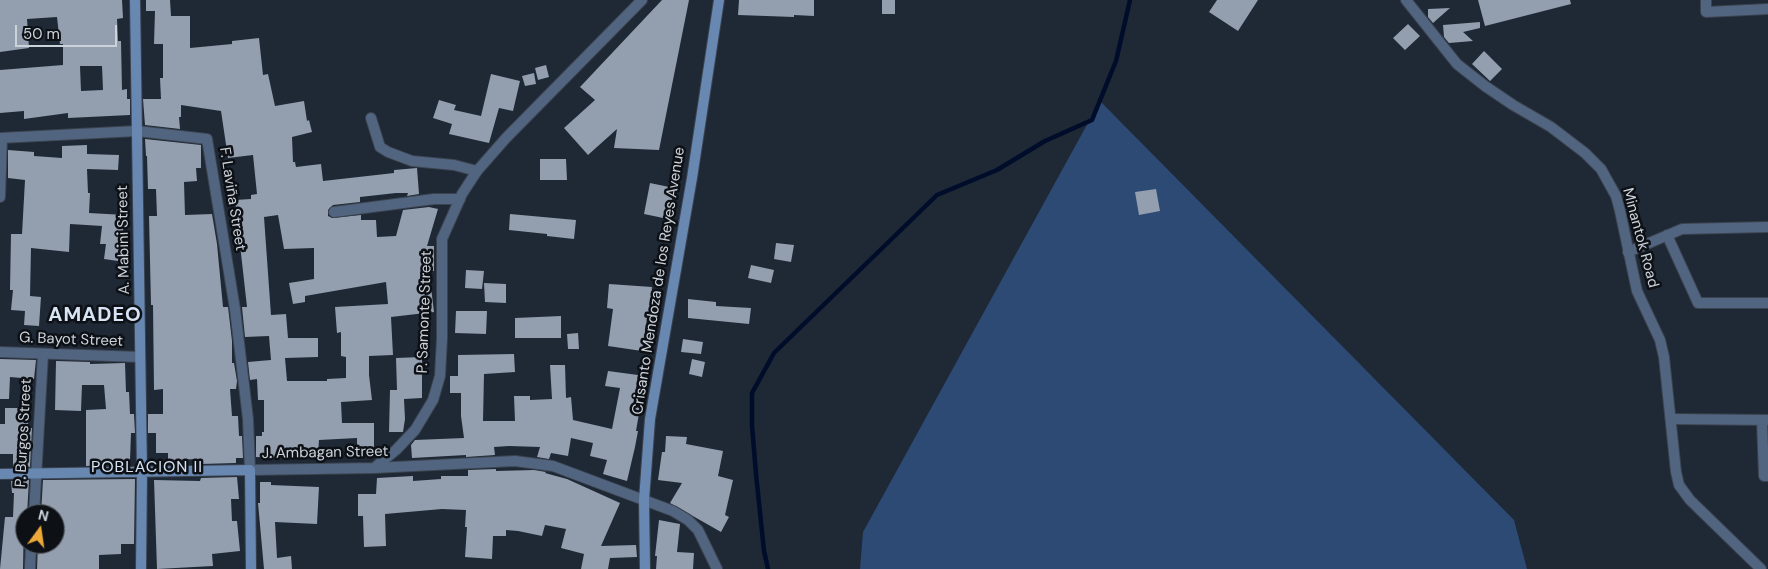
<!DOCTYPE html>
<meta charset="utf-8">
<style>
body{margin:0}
#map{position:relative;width:1768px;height:569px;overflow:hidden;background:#1f2835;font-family:"DM Sans",sans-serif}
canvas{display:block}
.north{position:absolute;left:15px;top:504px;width:50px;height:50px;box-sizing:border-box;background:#0d1116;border:1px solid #595e64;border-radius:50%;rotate:14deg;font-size:14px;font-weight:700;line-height:20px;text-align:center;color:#ccd2da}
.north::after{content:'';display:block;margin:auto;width:18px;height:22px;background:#eca93a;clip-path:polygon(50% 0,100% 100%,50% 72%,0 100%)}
.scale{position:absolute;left:15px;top:25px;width:102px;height:22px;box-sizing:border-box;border:2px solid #ccd2da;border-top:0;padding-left:6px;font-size:15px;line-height:18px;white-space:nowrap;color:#ccd2da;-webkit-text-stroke:4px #0d1116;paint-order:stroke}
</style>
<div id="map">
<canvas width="1768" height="569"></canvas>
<div class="north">N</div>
<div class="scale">50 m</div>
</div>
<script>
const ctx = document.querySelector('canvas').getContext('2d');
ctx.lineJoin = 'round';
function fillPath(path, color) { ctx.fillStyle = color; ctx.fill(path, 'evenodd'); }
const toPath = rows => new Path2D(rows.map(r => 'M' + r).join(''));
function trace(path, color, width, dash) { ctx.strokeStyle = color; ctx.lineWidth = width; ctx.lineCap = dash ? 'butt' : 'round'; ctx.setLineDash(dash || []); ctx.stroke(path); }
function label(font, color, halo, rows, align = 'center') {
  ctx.font = font + ' "DM Sans",sans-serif'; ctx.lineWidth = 5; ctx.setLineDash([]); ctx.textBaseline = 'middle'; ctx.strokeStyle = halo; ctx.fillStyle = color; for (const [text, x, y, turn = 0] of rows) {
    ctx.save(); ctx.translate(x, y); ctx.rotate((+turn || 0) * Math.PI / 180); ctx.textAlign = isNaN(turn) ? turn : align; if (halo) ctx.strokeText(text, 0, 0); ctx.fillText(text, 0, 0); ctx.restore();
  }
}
fillPath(toPath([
 [1100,101,1514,520,1527,569,860,569,863,532]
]), '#2c4a73');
trace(toPath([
 [768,569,764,551,756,474,752,425,752,393,774,353,937,195,997,170,1045,141,1092,120,1116,61,1130,0]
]), '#000d2a', 4.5);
fillPath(toPath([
 [0,0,122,0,123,18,117,19,118,41,121,41,122,90,127,89,127,99,130,99,130,115,68,118,68,113,24,119,24,111,0,113,0,70,63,65,63,44,60,44,57,17,27,19,29,48,0,52],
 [80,66,102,66,103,90,81,91],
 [146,0,170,0,171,16,190,16,190,48,232,44,232,41,259,38,263,75,268,74,275,106,304,101,307,121,309,120,312,132,292,137,293,162,295,162,296,167,321,164,323,181,394,173,394,170,417,168,419,194,407,196,408,193,396,193,360,197,360,202,333,205,328,210,328,216,332,218,361,215,361,220,376,220,377,237,396,236,403,210,429,207,438,209,427,246,434,246,434,271,429,271,434,312,391,317,393,355,369,356,369,375,372,400,341,402,342,423,374,423,374,449,357,449,357,438,319,440,318,456,278,454,278,458,256,457,256,436,262,436,262,432,264,432,264,400,258,400,257,379,250,380,248,362,271,360,269,336,245,337,242,307,247,307,235,200,251,199,251,195,257,194,253,155,228,158,221,111,181,105,181,117,179,117,180,129,145,125,143,99,161,99,160,78,163,78,163,44,154,44,155,11,146,11],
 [278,215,284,249,314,248,314,279,289,283,293,304,305,302,305,296,386,282,388,304,335,307,337,333,341,332,341,356,346,357,346,378,327,379,327,381,287,381,285,358,318,357,318,338,288,338,286,314,271,315,264,217],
 [662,0,689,0,659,150,614,148,617,129,588,155,564,128,595,100,580,87],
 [739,0,814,0,814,16,794,15,794,17,738,15],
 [882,0,895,0,895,14,882,14],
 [1217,0,1258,0,1238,31,1209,12],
 [1478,0,1570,0,1571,4,1485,26],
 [1450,8,1433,23,1428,17,1428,9],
 [1480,22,1480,28,1463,32,1473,41,1449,43,1444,37,1443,25],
 [1408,24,1420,36,1405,50,1393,38],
 [1484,51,1502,69,1490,81,1472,64],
 [546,65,549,77,538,80,535,68],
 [534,73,536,84,525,86,522,76],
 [491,74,520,81,513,111,499,108,489,143,449,134,452,124,433,118,439,100,456,105,454,110,481,116],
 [145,139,201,145,201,168,196,168,197,181,184,182,185,215,212,214,217,244,223,307,228,307,232,341,232,363,234,363,237,381,236,389,230,389,232,416,238,416,239,436,242,436,243,458,236,458,236,463,201,464,201,459,168,460,168,453,156,453,156,433,148,433,148,414,163,414,163,389,154,390,153,305,151,305,149,216,157,216,156,189,148,189,147,156,146,156],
 [87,145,87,154,119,155,118,170,87,169,88,193,90,193,89,213,125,215,122,240,127,241,125,262,104,259,106,244,100,244,102,226,70,224,69,252,31,248,30,296,41,297,39,326,24,325,25,311,11,310,13,290,10,290,11,234,22,234,25,180,8,178,8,150,34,152,34,156,62,158,62,146],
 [540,159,566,159,567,180,540,180],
 [650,183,674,188,668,219,644,214],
 [1156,189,1160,211,1139,215,1135,192],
 [510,214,576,220,574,239,547,236,547,234,509,230],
 [776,243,794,245,791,262,774,259],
 [751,265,774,270,771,283,748,278],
 [466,270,484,271,482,289,465,288],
 [484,283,506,284,506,303,485,302],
 [609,284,652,287,650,312,648,312,642,351,608,346,613,309,607,308],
 [688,299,716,302,716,306,751,308,749,324,688,318],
 [456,311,487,311,486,334,455,333],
 [561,316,561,338,515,338,515,318],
 [578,333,579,349,568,349,567,334],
 [683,339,703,342,701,354,681,352],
 [514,354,515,372,484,374,483,421,515,421,514,396,530,396,530,400,552,399,550,365,565,365,566,398,571,397,573,420,612,429,620,388,605,386,608,371,638,375,635,395,642,396,636,431,638,431,635,447,627,481,603,474,607,460,590,456,593,443,571,438,568,456,551,453,549,459,537,457,540,447,509,446,494,447,495,455,466,457,466,455,412,458,411,445,415,440,464,438,461,416,461,393,450,393,450,376,458,376,458,355],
 [422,357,422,398,404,399,405,419,403,432,389,432,390,390,397,390,396,358],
 [0,359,36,360,34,379,10,377,9,399,0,399],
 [692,359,705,362,702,377,689,374],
 [56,361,90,362,90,364,125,363,126,392,129,392,130,414,134,414,135,433,131,433,130,460,105,461,105,465,86,466,86,410,106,409,104,385,82,385,81,411,55,410],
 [5,408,18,408,18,417,28,417,28,428,32,428,30,467,13,467,13,454,0,454,0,424,5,424],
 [666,436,687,437,686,444,723,451,718,476,733,480,725,515,729,517,721,532,670,503,682,483,658,480,662,452,665,452],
 [496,469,496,471,534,470,546,472,545,473,567,479,620,503,601,546,636,545,637,557,610,558,608,569,581,569,584,554,561,548,566,529,545,525,542,536,518,531,506,530,506,536,493,536,492,559,465,557,467,527,465,527,466,510,442,509,385,514,386,546,364,547,363,516,358,516,358,494,376,494,377,478,413,476,413,481,441,479,441,476,468,476,468,470],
 [237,477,239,499,231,499,232,521,237,521,240,551,212,554,213,566,157,569,154,480,200,481,201,478],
 [135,479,134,544,121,544,121,554,99,555,99,569,37,569,38,544,55,544,55,513,41,514,43,480],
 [29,480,27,514,24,515,23,569,0,569,5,517,13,517,14,493,12,493,11,481],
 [260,482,271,482,271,485,319,487,317,524,275,522,277,558,291,556,292,569,264,569,258,503,260,503],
 [659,520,680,524,677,552,694,553,693,569,656,569,657,556,655,556]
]), '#939eae');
const minor = toPath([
 [1706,0,1706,12,1768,9],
 [371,118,380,147,388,152,412,161,454,165,477,171],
 [0,138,137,131,207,139,235,309,248,419,250,470],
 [0,197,2,138],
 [334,212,434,199,460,199],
 [1667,235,1698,303,1768,303],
 [1628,252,1682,229,1768,227],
 [0,352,140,357],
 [1671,419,1768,420],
 [1762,420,1764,476,1768,476],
 [34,514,43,354],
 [30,569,31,544]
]);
const tertiary = toPath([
 [1406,0,1457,64,1485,86,1513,105,1551,127,1585,153,1601,169,1616,196,1620,211,1637,291,1660,340,1664,357,1676,472,1679,485,1690,500,1761,569],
 [374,468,396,450,415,430,433,400,440,376,442,338,442,239,462,194,477,171,506,138,642,0],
 [250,470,374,468,515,461,553,466,673,511,688,520,698,530,717,569]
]);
const secondary = toPath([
 [135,0,142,472,141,569],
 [0,474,250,470,251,569],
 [645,569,644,500,650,419,692,178,719,0]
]);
trace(minor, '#3b434f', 12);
trace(tertiary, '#3b434f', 12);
trace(secondary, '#3b434f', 12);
trace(minor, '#526580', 10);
trace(tertiary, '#526580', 10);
trace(secondary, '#6888b2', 10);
label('15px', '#ccd2da', '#0d1116', [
 ["F. Laviña Street",232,199,81],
 ["Minantok Road",1640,238,75],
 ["A. Mabini Street",124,240,-91],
 ["Crisanto Mendoza de los Reyes Avenue",659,281,-81],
 ["P. Samonte Street",425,312,-88],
 ["G. Bayot Street",71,340,2],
 ["P. Burgos Street",24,433,-87],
 ["J. Ambagan Street",325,453,-1]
]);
ctx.letterSpacing = '1px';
label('16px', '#d7e4f5', '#0d1116', [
 ["POBLACION II",147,468]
]);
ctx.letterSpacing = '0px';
ctx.letterSpacing = '1px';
label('bold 20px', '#d7e4f5', '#0d1116', [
 ["AMADEO",95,316]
]);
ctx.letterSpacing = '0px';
</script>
